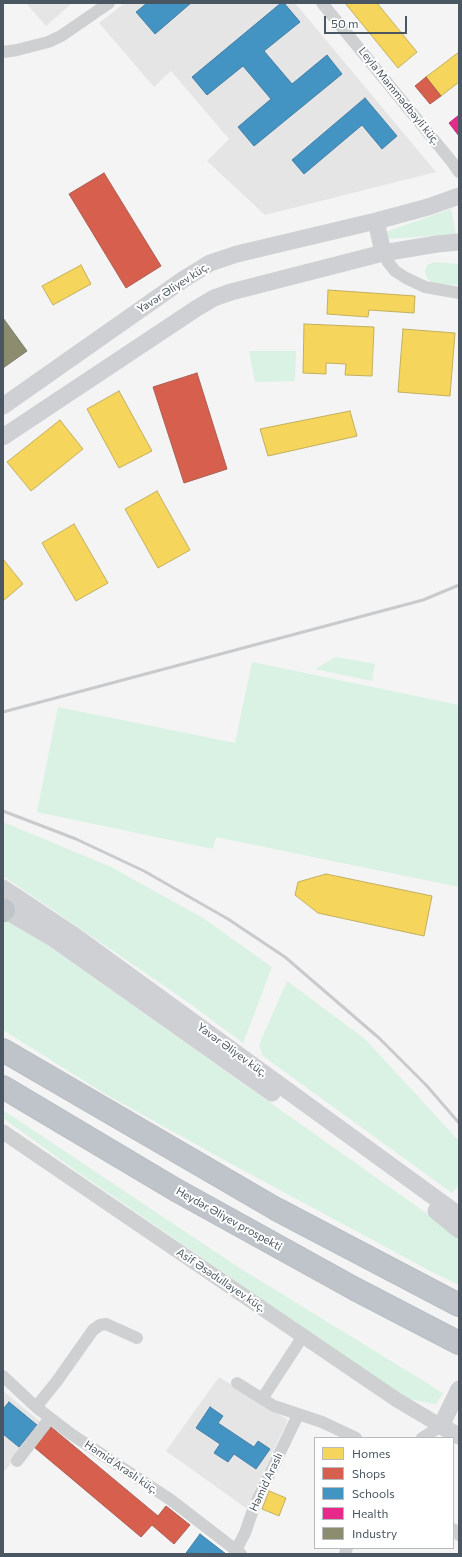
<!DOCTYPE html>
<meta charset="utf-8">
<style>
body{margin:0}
#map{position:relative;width:462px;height:1557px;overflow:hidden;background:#f4f4f4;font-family:Commissioner,sans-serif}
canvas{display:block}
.frame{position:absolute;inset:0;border:4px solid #4a5661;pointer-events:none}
.legend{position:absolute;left:314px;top:1437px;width:140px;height:112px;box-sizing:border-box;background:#fff;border:1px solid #b7bbc0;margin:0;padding:5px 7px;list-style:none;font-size:12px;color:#4a5661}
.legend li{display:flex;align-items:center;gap:8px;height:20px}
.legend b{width:20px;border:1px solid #b7bbc0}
.scale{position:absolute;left:324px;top:16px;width:83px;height:18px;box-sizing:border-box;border:2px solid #4a5661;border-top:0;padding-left:5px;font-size:12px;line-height:14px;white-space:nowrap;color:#4a5661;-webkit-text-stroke:3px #fff;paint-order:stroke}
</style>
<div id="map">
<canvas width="462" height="1557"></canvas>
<div class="frame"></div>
<ul class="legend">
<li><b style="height:11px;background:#f6d55c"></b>Homes</li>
<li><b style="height:11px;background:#d6604d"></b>Shops</li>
<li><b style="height:11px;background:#4393c3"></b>Schools</li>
<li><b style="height:11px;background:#e7298a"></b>Health</li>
<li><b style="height:11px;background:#8c8c6e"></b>Industry</li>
</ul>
<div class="scale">50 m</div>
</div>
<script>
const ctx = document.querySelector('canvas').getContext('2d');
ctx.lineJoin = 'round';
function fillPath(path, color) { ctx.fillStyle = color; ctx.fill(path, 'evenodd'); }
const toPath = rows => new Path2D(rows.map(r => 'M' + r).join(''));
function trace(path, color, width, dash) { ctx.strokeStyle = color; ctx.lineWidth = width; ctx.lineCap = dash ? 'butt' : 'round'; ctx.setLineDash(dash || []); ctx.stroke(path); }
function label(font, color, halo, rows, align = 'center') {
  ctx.font = font + ' Commissioner,sans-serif'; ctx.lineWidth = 4; ctx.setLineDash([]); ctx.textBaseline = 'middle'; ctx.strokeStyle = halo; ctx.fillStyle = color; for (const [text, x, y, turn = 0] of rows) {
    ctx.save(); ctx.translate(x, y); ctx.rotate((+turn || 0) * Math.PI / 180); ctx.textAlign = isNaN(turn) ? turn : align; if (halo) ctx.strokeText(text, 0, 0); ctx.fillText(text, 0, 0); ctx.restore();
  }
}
fillPath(toPath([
 [26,3,72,3,46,26],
 [125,3,295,3,436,172,265,215,207,161,229,139,171,71,154,87,99,23],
 [219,1377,288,1420,246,1508,166,1451],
 [3,1391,42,1423,5,1471,3,1470]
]), '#e6e5e6');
fillPath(toPath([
 [451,209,456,234,388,239,386,232],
 [436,262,459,264,459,285,435,284,429,281,426,276,425,271,428,264],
 [249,351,296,351,295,381,255,382],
 [336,657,375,664,372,681,315,669],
 [252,662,459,705,459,887,216,837,213,849,37,812,58,707,235,743],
 [3,822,111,867,203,918,272,967,243,1043,182,998,3,876],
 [3,918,43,942,453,1232,459,1239,459,1285,436,1274,237,1167,107,1095,3,1030],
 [287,981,365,1039,459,1141,459,1185,452,1193,263,1056,259,1045],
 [3,1110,238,1267,443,1393,436,1404,407,1399,72,1168,3,1118]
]), '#d9f2e3');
const homes = toPath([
 [345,3,377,3,417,52,398,68,345,3],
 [459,52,459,82,441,96,426,77,459,52],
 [81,265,91,284,53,305,42,286,81,265],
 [328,290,415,296,414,313,369,310,368,317,327,314,328,290],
 [304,324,374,327,372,376,345,375,346,364,326,363,326,374,303,373,304,324],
 [403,329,455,333,450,396,398,392,403,329],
 [119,391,152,451,119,468,87,409,119,391],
 [350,411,357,436,268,456,260,429,350,411],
 [60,420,83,449,31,491,7,462,60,420],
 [157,491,190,550,158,568,125,509,157,491],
 [74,524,108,583,76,601,42,543,74,524],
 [3,559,23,584,3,601,3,559],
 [326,874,432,896,424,936,318,913,295,895,298,882,326,874],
 [269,1491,286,1498,279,1516,262,1509,269,1491]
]);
fillPath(homes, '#f6d55c');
trace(homes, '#c2af5e', 1);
const shops = toPath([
 [426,77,441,96,430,104,415,86,426,77],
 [104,173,161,266,126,288,69,194,104,173],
 [197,373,227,469,184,483,153,387,197,373],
 [51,1427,158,1516,166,1506,190,1525,174,1544,152,1525,141,1537,34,1447,51,1427]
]);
fillPath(shops, '#d6604d');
trace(shops, '#ac5d53', 1);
const schools = toPath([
 [147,3,191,3,155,34,136,12,147,3],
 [281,3,284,3,300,22,264,51,292,84,327,55,342,74,254,146,238,127,271,99,243,66,207,95,192,77,281,3],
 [365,98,397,136,382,149,362,125,304,174,292,160,365,98],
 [9,1402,37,1425,19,1447,3,1434,3,1409,9,1402],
 [210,1407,223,1416,218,1423,254,1447,258,1441,270,1449,256,1469,234,1454,228,1462,214,1453,220,1444,196,1428,210,1407],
 [200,1534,226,1554,186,1553,200,1534]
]);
fillPath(schools, '#4393c3');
trace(schools, '#4581a6', 1);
const health = toPath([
 [459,115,459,136,449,123,459,115]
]);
fillPath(health, '#e7298a');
trace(health, '#b8367e', 1);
const industry = toPath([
 [3,318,27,351,3,368,3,318]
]);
fillPath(industry, '#8c8c6e');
trace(industry, '#787c6a', 1);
const motorway = toPath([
 [3,910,4,910],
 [3,1050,276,1209,459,1305],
 [3,1087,176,1190,355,1289,459,1343]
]);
trace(motorway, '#b9bec3', 24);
trace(toPath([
 [322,3,452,162,459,172],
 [3,52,17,50,48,42,61,36,109,3],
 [383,253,388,262,395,271,406,278,425,287,459,293],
 [3,1376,36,1407,71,1434,171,1500,241,1554],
 [237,1383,274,1406,322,1422,356,1438],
 [262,1399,303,1336],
 [36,1407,57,1381,93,1330,100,1325,106,1324,137,1338],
 [422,1438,441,1426],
 [17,1461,50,1418],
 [453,1529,459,1535],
 [236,1550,245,1533,255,1504,298,1415],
 [345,1554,347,1548]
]), '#ced0d2', 12);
trace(toPath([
 [3,1132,397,1400,441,1426]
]), '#ced0d2', 15);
trace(toPath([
 [376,221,383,253],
 [3,406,184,279,210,263,237,254,376,221,428,207,459,196],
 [3,437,197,308,214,298,231,292,383,253,437,244,459,242],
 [3,888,72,934,459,1215],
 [3,909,54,939,272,1093],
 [436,1211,459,1230],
 [441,1426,459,1389],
 [441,1426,459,1436]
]), '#ced0d4', 17);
trace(motorway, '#bec4c9', 22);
trace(toPath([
 [3,712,423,600,459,585],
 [3,811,76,839,144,871,228,919,285,957,379,1038,427,1086,459,1123]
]), '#c9cacc', 3);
label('11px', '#4a5661', '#fff', [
 ["Leyla Məmmədbəyli küç.",399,96,51],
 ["Yavər Əliyev küç.",173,288,-33],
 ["Yavər Əliyev küç.",232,1050,36],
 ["Heydər Əliyev prospekti",229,1219,29],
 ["Asif Əsədullayev küç.",221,1280,34],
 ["Həmid Araslı küç.",121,1467,34],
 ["Həmid Araslı",266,1482,-65]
]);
</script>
